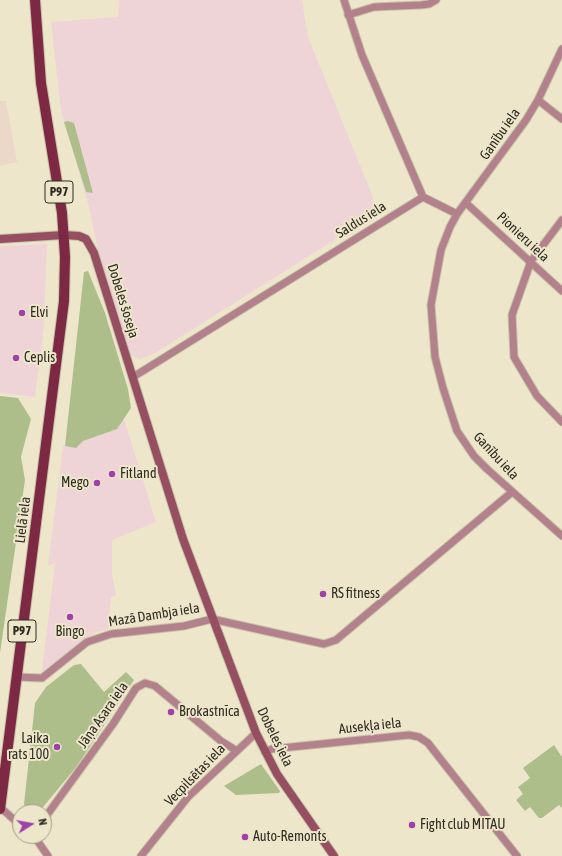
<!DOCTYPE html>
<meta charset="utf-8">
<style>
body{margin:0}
#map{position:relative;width:562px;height:856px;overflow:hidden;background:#eee6cb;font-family:"Asap Condensed",sans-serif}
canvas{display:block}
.north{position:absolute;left:12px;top:804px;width:40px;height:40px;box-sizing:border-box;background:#eee6cb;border:1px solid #a29c87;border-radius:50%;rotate:79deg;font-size:11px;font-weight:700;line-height:16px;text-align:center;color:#2f2c22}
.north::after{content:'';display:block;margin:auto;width:14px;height:18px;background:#9f41aa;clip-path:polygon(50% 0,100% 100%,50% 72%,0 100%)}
</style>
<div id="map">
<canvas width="562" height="856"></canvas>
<div class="north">N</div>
</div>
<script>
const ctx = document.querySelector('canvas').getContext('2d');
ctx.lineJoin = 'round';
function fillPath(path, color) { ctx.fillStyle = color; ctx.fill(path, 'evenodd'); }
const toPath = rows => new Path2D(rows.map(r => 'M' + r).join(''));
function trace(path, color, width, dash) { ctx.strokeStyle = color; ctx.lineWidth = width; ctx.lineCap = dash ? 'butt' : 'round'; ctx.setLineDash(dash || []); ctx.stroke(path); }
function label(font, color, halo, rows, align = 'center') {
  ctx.font = font + ' "Asap Condensed",sans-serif'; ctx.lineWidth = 4; ctx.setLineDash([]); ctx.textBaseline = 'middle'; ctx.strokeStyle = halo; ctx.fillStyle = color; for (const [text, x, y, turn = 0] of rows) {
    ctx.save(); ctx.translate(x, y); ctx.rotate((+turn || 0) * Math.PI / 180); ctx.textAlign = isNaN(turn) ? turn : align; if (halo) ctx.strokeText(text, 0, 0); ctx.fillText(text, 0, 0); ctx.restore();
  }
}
fillPath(toPath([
 [119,0,302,0,308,37,373,197,374,215,152,355,139,359,128,354,100,260,88,203,61,111,51,22,118,17],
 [47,244,44,328,35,397,0,393,0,246],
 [124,419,156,522,112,540,112,573,116,595,111,598,108,629,96,632,81,641,42,672,55,563,48,566,63,446]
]), '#efd4d7');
fillPath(toPath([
 [0,101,6,101,17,162,0,166]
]), '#ebd8c8');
fillPath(toPath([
 [68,121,74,123,93,193,86,192,64,122],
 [88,271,105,313,128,389,131,408,117,429,83,441,76,448,65,446,84,272],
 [0,396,18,398,31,419,21,457,25,480,0,653],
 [81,664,104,692,126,672,134,680,77,766,39,812,27,812,24,804,35,703,46,687,74,665],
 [554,745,562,757,562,808,559,805,542,818,539,818,530,807,525,811,516,800,523,794,518,787,530,778,523,768],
 [261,764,280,791,279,793,236,795,224,786]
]), '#aebe8a');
const street = toPath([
 [348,15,374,7,421,5,429,4,436,0],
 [562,49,538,100,526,120,457,214,450,227,441,250,431,305,435,357,443,388,457,431,474,456,487,469,562,536],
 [538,100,562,119],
 [423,197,457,214],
 [466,203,562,291],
 [562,220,531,261,512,315,514,357,537,396,562,422],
 [133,377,423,197,362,55,344,0],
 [16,677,42,678,87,642,111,634,184,626,212,619,324,644,336,640,512,492],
 [265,752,272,749,409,735,419,737,428,743,442,761,517,856],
 [0,807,20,825],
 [44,819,113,724,136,688,145,683,155,686,221,741,237,751],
 [34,836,48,856],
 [141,856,188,797,256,733]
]);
const secondary = toPath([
 [0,239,64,235,79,236,86,239,94,253,183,539,256,733,277,774,334,856]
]);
const primary = toPath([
 [0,809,64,301,65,257,62,213,41,83,35,0]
]);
trace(street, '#c8c1a9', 9);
trace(secondary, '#c8c1a9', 10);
trace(primary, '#c8c1a9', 12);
trace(street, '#b3818c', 7);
trace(secondary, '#954f61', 8);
trace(primary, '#7e2943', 10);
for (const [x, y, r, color] of [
 [22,313,4,"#9f41aa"],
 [16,358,4,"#9f41aa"],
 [112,474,4,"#9f41aa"],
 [97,483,4,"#9f41aa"],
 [323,594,4,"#9f41aa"],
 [70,617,4,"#9f41aa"],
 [171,712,4,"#9f41aa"],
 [57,747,4,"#9f41aa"],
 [412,825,4,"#9f41aa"],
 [245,837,4,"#9f41aa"]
]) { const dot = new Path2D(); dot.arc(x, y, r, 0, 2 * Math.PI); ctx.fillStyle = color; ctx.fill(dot); trace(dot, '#eee6cb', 1.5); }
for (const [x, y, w] of [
 [59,192,28],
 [22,631,28]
]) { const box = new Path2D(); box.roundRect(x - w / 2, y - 11, w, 22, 3); ctx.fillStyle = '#eee6cb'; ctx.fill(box); trace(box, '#2f2c22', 1); }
label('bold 13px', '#2f2c22', null, [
 ["P97",59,192],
 ["P97",22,631]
]);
label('14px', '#2f2c22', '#eee6cb', [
 ["Ganību iela",500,134,-55],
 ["Saldus iela",361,220,-32],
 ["Pionieru iela",523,237,43],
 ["Dobeles šoseja",123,301,73],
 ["Ganību iela",496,456,47],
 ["Lielā iela",23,520,-83],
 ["Mazā Dambja iela",154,615,-9],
 ["Jāņa Asara iela",103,715,-55],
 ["Ausekļa iela",370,726,-6],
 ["Dobeles iela",275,737,64],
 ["Vecpilsētas iela",195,775,-46]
]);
label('14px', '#2f2c22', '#eee6cb', [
 ["Elvi",30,313],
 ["Ceplis",24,358],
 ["Fitland",120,474],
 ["Mego",89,483,"right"],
 ["RS fitness",331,594],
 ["Bingo",70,632,"center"],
 ["Brokastnīca",179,712],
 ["Laika",49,739,"right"],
 ["rats 100",49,755,"right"],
 ["Fight club MITAU",420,825],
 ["Auto-Remonts",253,837]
], 'left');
</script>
